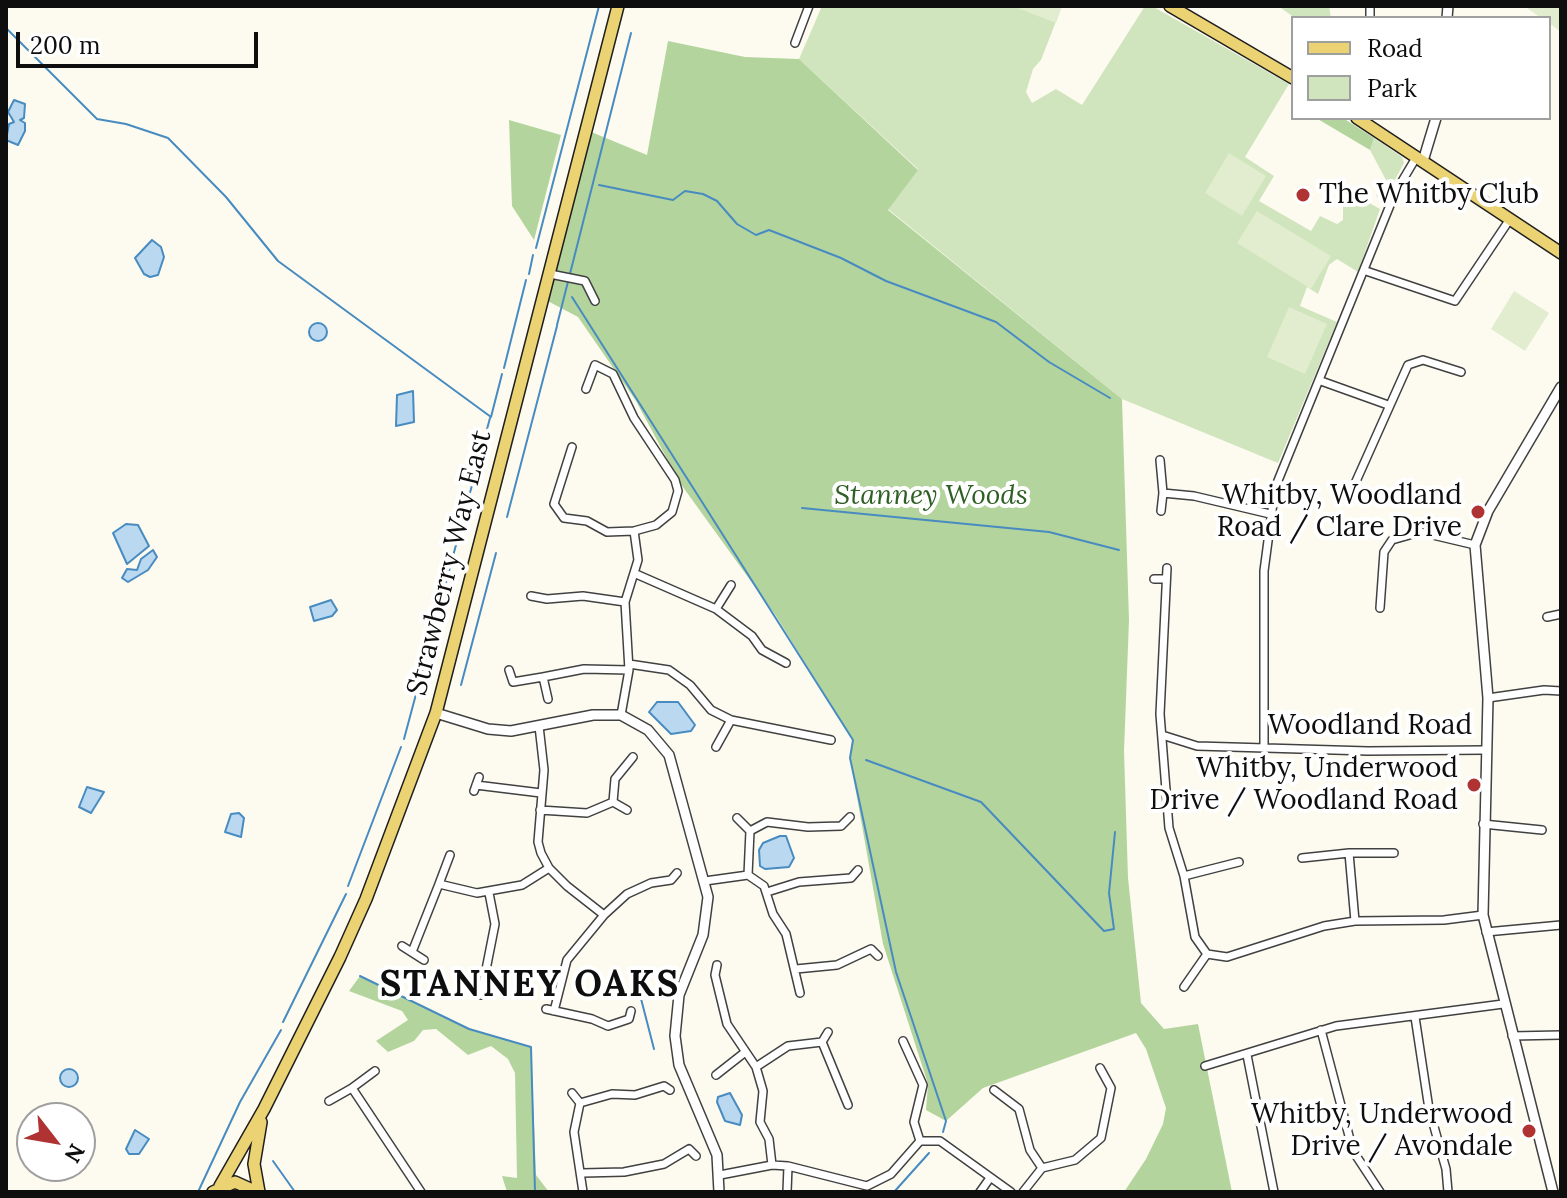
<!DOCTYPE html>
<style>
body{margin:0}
#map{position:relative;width:1567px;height:1198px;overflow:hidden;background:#fdfbf0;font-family:Lora,serif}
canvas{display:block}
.frame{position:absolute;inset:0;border:8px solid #0e0e0e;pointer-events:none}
.legend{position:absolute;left:1291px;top:16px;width:260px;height:104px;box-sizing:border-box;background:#fff;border:2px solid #9f9f9f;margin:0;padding:10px 14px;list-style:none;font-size:24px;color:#0e0e0e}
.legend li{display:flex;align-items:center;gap:16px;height:40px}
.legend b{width:40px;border:2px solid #9f9f9f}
.north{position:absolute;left:16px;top:1102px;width:80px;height:80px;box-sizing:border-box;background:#fff;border:2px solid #9f9f9f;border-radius:50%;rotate:121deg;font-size:22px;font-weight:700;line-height:32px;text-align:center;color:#0e0e0e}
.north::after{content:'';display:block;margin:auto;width:28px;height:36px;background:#b03334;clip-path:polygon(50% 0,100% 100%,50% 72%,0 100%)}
.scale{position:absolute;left:16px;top:32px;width:242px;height:36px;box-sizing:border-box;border:4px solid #0e0e0e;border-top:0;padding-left:10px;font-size:24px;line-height:28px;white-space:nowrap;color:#0e0e0e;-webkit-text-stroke:6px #fff;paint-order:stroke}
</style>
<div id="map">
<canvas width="1567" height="1198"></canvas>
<div class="frame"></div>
<ul class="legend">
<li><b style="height:10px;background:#ebd373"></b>Road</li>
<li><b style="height:22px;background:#d0e5bd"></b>Park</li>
</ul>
<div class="north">N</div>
<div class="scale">200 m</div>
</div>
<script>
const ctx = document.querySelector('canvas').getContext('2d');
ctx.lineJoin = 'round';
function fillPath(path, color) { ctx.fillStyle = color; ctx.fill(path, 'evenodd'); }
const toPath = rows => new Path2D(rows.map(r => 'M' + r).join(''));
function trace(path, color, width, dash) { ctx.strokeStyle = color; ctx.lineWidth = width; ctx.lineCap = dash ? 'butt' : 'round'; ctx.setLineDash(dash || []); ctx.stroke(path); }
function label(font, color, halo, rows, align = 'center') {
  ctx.font = font + ' Lora,serif'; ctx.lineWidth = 8; ctx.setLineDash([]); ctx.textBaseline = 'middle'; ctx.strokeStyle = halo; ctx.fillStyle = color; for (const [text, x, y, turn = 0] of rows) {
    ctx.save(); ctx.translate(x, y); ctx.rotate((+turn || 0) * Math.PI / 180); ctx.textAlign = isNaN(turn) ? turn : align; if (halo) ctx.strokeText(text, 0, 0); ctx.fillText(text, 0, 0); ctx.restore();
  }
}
fillPath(toPath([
 [822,6,1062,6,1041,60,1033,69,1026,92,1032,103,1056,89,1082,105,1145,6,1152,6,1289,84,1245,157,1274,176,1259,201,1311,231,1320,216,1337,224,1343,220,1343,198,1352,193,1380,209,1358,272,1337,259,1329,265,1318,294,1307,287,1300,306,1337,322,1278,463,1122,399,888,209,918,169,799,59],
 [1278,6,1329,6,1331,18,1295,18],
 [1374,138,1402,157,1404,163,1384,200,1376,196,1386,180,1370,150]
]), '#d0e5bd');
fillPath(toPath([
 [668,41,745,57,799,59,918,170,888,210,1122,399,1129,620,1124,751,1128,878,1141,1003,1164,1029,1198,1024,1232,1192,1124,1192,1146,1159,1163,1124,1166,1108,1146,1049,1136,1033,983,1088,946,1121,926,1110,928,1084,883,944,850,758,853,740,776,616,680,483,636,401,578,317,542,298,584,129,647,155],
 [1316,118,1343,118,1374,138,1370,150],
 [509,120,561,135,534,240,512,206],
 [360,976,469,1028,531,1047,536,1175,549,1192,507,1192,502,1176,517,1178,515,1073,508,1059,491,1046,468,1055,436,1029,423,1030,414,1041,388,1052,376,1041,408,1020,402,1011,349,991]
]), '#b4d49e');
fillPath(toPath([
 [1012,6,1062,6,1056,23],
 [1524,6,1561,6,1561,32,1549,23,1549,18,1541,18],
 [1229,153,1266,176,1242,216,1205,193],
 [1257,211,1331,256,1311,289,1237,243],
 [1514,291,1549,313,1525,351,1491,329],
 [1289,307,1327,324,1305,374,1267,357]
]), '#e1edce');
const water = toPath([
 [14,100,25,104,24,118,20,120,25,123,25,131,18,145,6,140,9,124,14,122,8,112,14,100],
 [152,240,161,247,164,257,158,275,150,277,144,274,135,258,152,240],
 '309 332a9 9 0 1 1 18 0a9 9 0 1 1-18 0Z',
 [413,391,414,422,396,426,397,395,413,391],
 [126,524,138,525,149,546,127,564,113,533,126,524],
 [153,550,157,557,148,570,128,582,122,578,127,569,137,570,141,559,153,550],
 [331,600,337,610,332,616,314,621,310,607,331,600],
 [657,702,678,702,695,725,691,731,671,734,649,712,657,702],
 [87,787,104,792,91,813,79,807,87,787],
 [239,813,244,818,241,837,225,832,231,814,239,813],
 [780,836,786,836,794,858,789,867,765,869,760,866,759,850,763,843,780,836],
 '60 1078a9 9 0 1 1 18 0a9 9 0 1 1-18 0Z',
 [730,1093,742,1115,740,1125,725,1121,717,1102,718,1097,730,1093],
 [135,1130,149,1139,139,1154,129,1154,126,1149,135,1130]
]);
fillPath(water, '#bad9f0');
trace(water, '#488bc0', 2);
trace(toPath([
 [6,28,97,119,126,124,168,138,226,197,278,261,491,417,502,374],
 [599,185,673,200,685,191,703,194,717,201,737,224,756,235,769,230,841,258,886,281,996,322,1049,362,1110,398],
 [536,248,599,6],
 [529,274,533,255],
 [572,297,853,740,850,758,896,972,946,1121,943,1132],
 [557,325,631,33],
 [504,368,526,280],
 [802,508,1049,532,1119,550],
 [507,517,557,326],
 [461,685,496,553],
 [404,739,490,418],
 [866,760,981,802,1104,931,1114,929,1109,893,1115,832],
 [348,886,401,747],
 [360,976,469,1029,531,1047,535,1192],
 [639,991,654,1049],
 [283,1022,346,894],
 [273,1161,295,1192],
 [198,1192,240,1102,281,1030],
 [894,1192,929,1153]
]), '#488bc0', 2);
const minor = toPath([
 [1370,6,1370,18],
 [795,43,809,6],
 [1366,271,1455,301,1510,219],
 [550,274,585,281,595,301],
 [1321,381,1388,405],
 [572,447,554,504,564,518,587,521,607,532,634,531,656,525,672,512,678,491,675,480,634,418,613,374,595,365,586,389],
 [1160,460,1163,493],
 [1353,488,1408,365,1423,360,1461,372],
 [1161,511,1163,493,1194,496,1270,514],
 [1167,568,1160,714,1169,828,1184,876,1195,937,1207,954,1227,957,1324,926,1355,921,1444,920,1483,915],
 [636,574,716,609,731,585],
 [1154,579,1166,579],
 [531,596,547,599,583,596,625,602],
 [1380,608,1384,552,1392,540,1420,532,1475,545],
 [716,609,752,636,762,650,786,663],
 [1547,617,1561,614],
 [629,664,669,670,690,685,711,710,731,720,831,740],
 [509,670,513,682,543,677],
 [1488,698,1544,690,1561,691],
 [548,699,543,677,584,669,629,670],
 [621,715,629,670,625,602,638,560,634,531],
 [539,726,544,770,538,842,541,853,549,868,567,886,604,915,567,960,554,1011],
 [1162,735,1197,746,1368,751,1485,750],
 [716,747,731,720],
 [1264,747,1264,571,1275,488,1395,193,1417,156],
 [476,785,541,793],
 [474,791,479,777],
 [613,802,615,779,633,757],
 [540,810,587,813,613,802,627,810],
 [737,818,750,831,748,875],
 [1483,824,1542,830],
 [750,831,767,822,808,827,841,826,850,817],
 [450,855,439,884,477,893,522,885,549,868],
 [1302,858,1349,853],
 [1184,876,1239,862],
 [705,881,748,875,764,886,773,914,786,934,800,993],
 [767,892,799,882,851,878,858,870],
 [604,915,627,894,651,883,671,880,677,873],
 [1355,921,1349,853,1394,853],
 [1486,932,1561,925],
 [402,946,424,960],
 [412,952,439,884],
 [717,965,715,975,727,1024,756,1067],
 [796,969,837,965,871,949,878,956],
 [470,984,482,987],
 [1184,987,1207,954],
 [481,995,495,924,489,893],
 [546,1009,592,1019,608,1026,629,1019,631,1011],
 [1415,1017,1429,1109,1446,1169,1448,1192],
 [1321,1030,1353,1151,1380,1192],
 [1512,1036,1561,1035],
 [903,1041,923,1085,914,1122,920,1141],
 [822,1042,848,1105],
 [1247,1055,1274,1192],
 [1205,1066,1336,1026,1503,1004],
 [716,1075,744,1053],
 [352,1088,375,1071],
 [994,1090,1019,1109,1030,1150,1042,1168],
 [572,1093,580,1103],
 [329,1101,352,1088,421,1192],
 [772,1165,769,1139,760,1122,763,1091,756,1067,788,1046,822,1042,828,1032],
 [583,1173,624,1172,664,1164,689,1149,696,1156],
 [720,1175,772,1165,788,1166,867,1186,891,1174,920,1141,940,1141,1011,1192],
 [583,1192,574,1132,580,1103,612,1094,635,1095,664,1086,670,1090],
 [787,1192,788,1166],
 [980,1192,990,1178],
 [1023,1192,1042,1168,1075,1160,1101,1138,1111,1088,1100,1068]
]);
const tertiary = toPath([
 [1447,18,1448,6],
 [1423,161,1436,118],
 [436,713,488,729,511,731,593,715,621,715,648,730,669,755,708,897,703,935,679,995,675,1036,679,1065,717,1155,719,1192],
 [1553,1192,1483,915,1488,698,1475,545,1488,511,1561,387]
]);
const primary = toPath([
 [1170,6,1293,78],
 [1357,118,1561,253],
 [220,1186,264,1109,340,957,366,899,436,713,618,6],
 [213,1192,235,1182,257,1192],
 [259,1192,254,1164,261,1122]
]);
trace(minor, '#414141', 10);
trace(tertiary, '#414141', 12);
trace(primary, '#1f1f1f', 14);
trace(minor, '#fff', 7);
trace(tertiary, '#fff', 9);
trace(primary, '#ebd373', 11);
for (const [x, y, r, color] of [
 [1303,195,8,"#b03334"],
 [1478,512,8,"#b03334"],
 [1474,785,8,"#b03334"],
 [1529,1131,8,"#b03334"]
]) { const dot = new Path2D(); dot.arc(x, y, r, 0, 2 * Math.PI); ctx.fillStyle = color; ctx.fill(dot); trace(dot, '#fff', 3); }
label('28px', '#0e0e0e', '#fff', [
 ["The Whitby Club",1319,195,"left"],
 ["Whitby, Woodland",1462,496],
 ["Road / Clare Drive",1462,528],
 ["Whitby, Underwood",1458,769],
 ["Drive / Woodland Road",1458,801],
 ["Whitby, Underwood",1513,1115],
 ["Drive / Avondale",1513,1147]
], 'right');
label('italic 28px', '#2e5f24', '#fff', [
 ["Stanney Woods",931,496]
]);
label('28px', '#0e0e0e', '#fff', [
 ["Strawberry Way East",450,563,-76],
 ["Woodland Road",1370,726]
]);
ctx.letterSpacing = '2px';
label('bold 36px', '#0e0e0e', '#fff', [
 ["STANNEY OAKS",530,986]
]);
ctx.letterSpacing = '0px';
</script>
